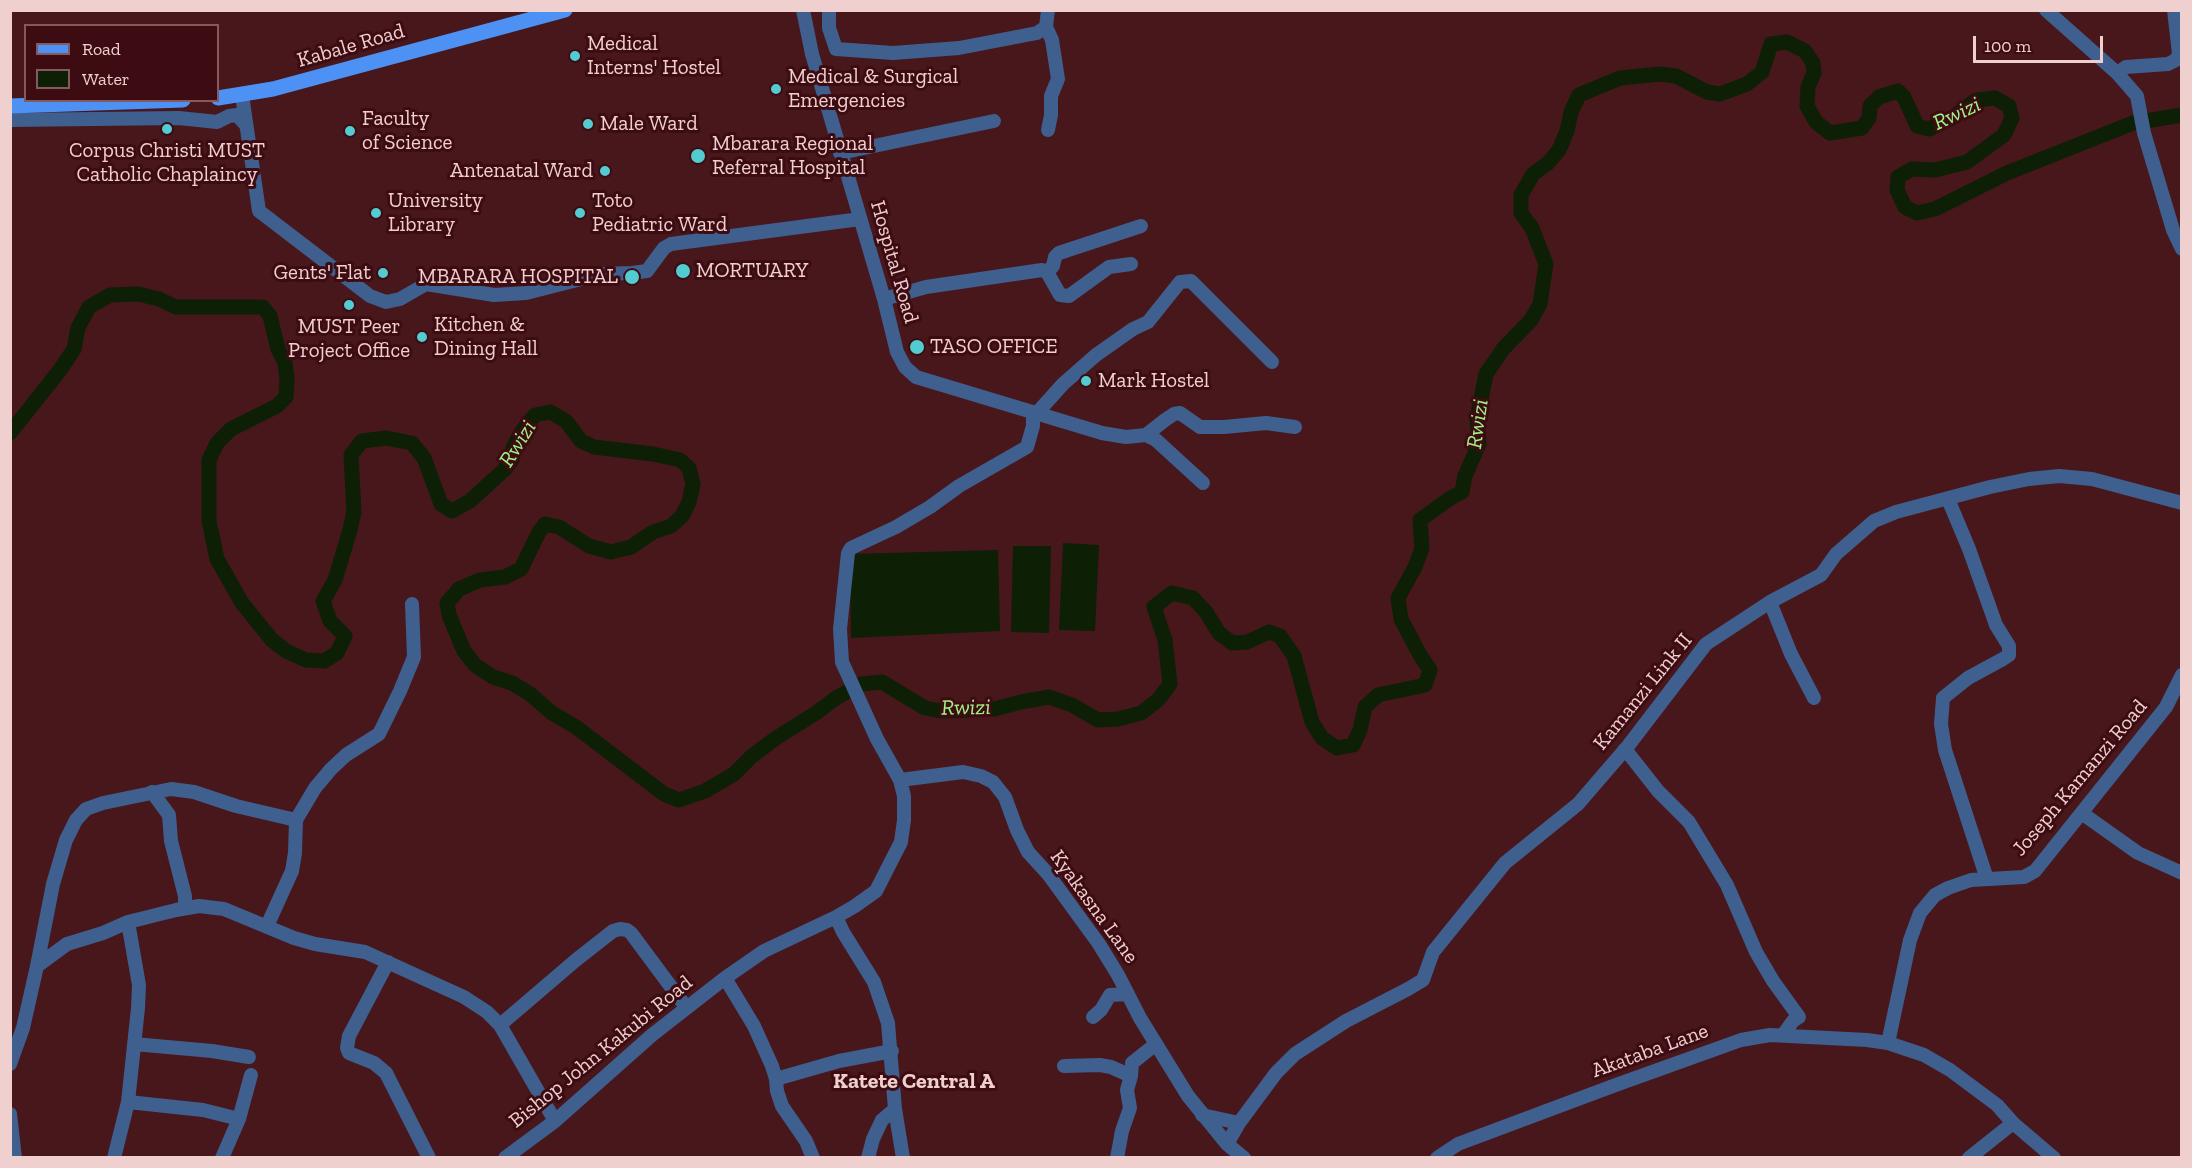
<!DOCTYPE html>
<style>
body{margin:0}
#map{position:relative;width:2192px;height:1168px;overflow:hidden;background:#47171b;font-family:"Zilla Slab",serif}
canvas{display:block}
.frame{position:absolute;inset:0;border:12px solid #f0cfcf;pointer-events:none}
.legend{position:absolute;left:24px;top:24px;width:195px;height:78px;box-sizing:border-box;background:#3c0c12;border:2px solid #845a5e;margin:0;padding:8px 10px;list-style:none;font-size:18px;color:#f0cfcf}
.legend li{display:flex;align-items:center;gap:12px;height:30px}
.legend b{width:30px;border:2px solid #845a5e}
.scale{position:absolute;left:1973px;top:36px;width:130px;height:27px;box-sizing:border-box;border:3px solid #f0cfcf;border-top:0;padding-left:8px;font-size:18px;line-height:21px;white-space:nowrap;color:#f0cfcf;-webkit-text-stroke:4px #3c0c12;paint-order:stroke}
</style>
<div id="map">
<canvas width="2192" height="1168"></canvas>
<div class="frame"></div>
<ul class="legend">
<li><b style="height:8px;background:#4e91f5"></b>Road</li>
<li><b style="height:16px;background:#0d2006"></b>Water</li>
</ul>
<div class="scale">100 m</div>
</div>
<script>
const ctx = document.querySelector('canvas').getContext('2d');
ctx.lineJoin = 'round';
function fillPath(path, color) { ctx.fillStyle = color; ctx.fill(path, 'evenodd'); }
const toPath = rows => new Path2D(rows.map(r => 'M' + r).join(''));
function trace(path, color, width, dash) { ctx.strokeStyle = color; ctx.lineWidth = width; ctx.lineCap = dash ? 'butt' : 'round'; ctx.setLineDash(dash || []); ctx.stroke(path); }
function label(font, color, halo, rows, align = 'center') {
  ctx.font = font + ' "Zilla Slab",serif'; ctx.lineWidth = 6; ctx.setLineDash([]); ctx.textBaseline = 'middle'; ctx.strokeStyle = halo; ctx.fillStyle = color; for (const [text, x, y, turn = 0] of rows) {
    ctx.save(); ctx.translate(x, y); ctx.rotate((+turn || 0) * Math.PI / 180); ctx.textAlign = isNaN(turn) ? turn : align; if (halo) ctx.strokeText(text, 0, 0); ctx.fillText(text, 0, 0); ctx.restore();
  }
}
fillPath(toPath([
 [1063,543,1099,545,1095,631,1059,630],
 [1013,546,1051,546,1049,633,1011,632],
 [998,550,1000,631,851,638,850,554]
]), '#0d2006');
trace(toPath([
 [10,433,60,370,74,349,78,328,89,307,110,295,138,294,159,299,176,307,263,307,270,316,278,349,285,363,287,380,286,397,277,406,231,429,217,443,209,460,209,521,217,559,242,603,272,640,286,651,306,660,324,661,337,653,345,636,330,621,323,601,335,580,350,530,354,512,351,455,362,441,386,438,412,443,424,458,441,504,452,511,470,501,504,470,512,460,513,448,522,431,535,415,550,412,566,421,581,441,594,447,653,454,680,460,689,468,693,484,689,502,682,516,671,526,653,532,631,547,611,552,589,546,559,527,545,524,539,532,521,569,505,577,480,580,459,589,447,603,449,615,464,651,475,665,493,677,512,683,530,694,552,713,576,727,664,794,679,800,705,791,734,774,752,756,776,738,816,713,836,698,861,684,882,682,925,708,941,711,994,709,1021,702,1049,697,1072,705,1098,720,1118,719,1141,713,1158,700,1170,684,1165,640,1154,607,1172,593,1193,598,1206,612,1219,633,1232,643,1247,642,1269,632,1280,636,1294,656,1312,722,1322,738,1337,748,1353,745,1360,730,1365,707,1378,695,1425,685,1430,670,1420,655,1401,619,1398,598,1415,567,1422,548,1420,520,1449,499,1462,492,1465,476,1479,444,1477,419,1486,374,1503,349,1531,320,1540,304,1546,264,1532,228,1521,213,1521,195,1533,174,1548,163,1559,150,1567,131,1571,112,1579,95,1620,78,1660,74,1676,76,1707,92,1720,94,1747,84,1762,72,1771,44,1787,42,1805,51,1813,63,1814,73,1808,87,1807,106,1816,122,1830,133,1862,128,1869,118,1870,106,1879,97,1898,91,1904,97,1917,126,1929,129,1953,117,1976,100,1995,98,2009,106,2012,118,2004,135,1967,162,1935,170,1912,169,1898,177,1897,190,1905,207,1917,213,1935,209,2007,173,2133,123,2182,115]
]), '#0d2006', 15);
trace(toPath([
 [803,10,812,54,884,299,897,352,905,367,916,377,1102,433,1126,437,1146,435,1165,420,1174,414,1180,413,1200,427,1224,427,1266,423,1295,427],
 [829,10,829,28,836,49,893,53,959,48,1037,33,1046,27,1048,10],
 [2046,10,2117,73,2137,96,2144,133,2173,230,2182,249],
 [1046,27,1052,40,1058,79,1051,96,1051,115,1048,130],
 [2117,73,2126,67,2168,64,2176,60,2179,54,2174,10],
 [242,95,259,211,370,296,386,302,400,299,426,284,494,295,526,293,601,274,632,273,647,271,664,248,671,244,860,219],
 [10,120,179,118,217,122,229,116,237,115,246,125],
 [840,153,994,121],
 [1047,272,1053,266,1055,257,1059,253,1141,226],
 [884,299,926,287,1042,270,1047,272,1060,295,1069,296,1109,267,1131,264],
 [1037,413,1063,384,1096,355,1133,329,1148,322,1180,282,1191,281,1272,362],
 [1146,435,1156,440,1203,483],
 [1948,499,1969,549,1996,625,2009,646,2009,655,2003,659,1968,678,1943,698,1941,724,1945,750,1987,879],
 [1770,602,1791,654,1814,698],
 [1625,749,1658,791,1689,822,1727,885,1756,952,1773,981,1799,1017,1793,1021,1783,1035],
 [900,780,963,772,981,776,993,782,1005,797,1017,830,1028,852,1048,874,1099,944,1118,975,1140,1018,1188,1096,1227,1144,1244,1158],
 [152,792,169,815,171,841,185,896,185,908],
 [2083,814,2138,853,2182,873],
 [836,917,843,932,874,982,888,1023,895,1109,903,1158],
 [267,926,292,871,295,853,296,820,315,788,331,769,346,755,379,734,400,691,414,657,412,604],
 [388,962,349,1036,347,1048,349,1053,374,1063,386,1073,429,1158],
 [37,966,53,884,66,840,76,820,86,809,103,803,171,789,194,792,236,806,296,820],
 [725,978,754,1026,772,1066,776,1079,839,1061,892,1051],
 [1093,1017,1101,1010,1110,995,1128,994],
 [500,1025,576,960,613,931,620,929,627,930,631,933,686,1007],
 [1888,1043,1910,940,1920,913,1935,895,1948,888,1971,880,2024,877,2035,871,2166,707,2182,675],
 [134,1044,212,1051,249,1057],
 [10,1064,23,1028,37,966,67,944,103,933,128,922,176,910,199,906,224,909,294,938,315,944,365,952,464,997,487,1012,500,1025,555,1121],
 [1064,1066,1100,1065,1111,1067,1131,1076],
 [776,1079,777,1091,782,1106,806,1141,813,1158],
 [128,1102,203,1110,239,1119],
 [10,1114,15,1158],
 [1202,1115,1239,1123],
 [1227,1144,1239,1123,1276,1073,1295,1054,1346,1021,1408,989,1423,980,1433,952,1505,863,1578,804,1628,746,1706,644,1770,602,1821,575,1836,554,1874,521,1896,512,1990,487,2029,479,2059,476,2092,479,2182,503],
 [114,1158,128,1102,138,1008,139,985,128,922],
 [222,1158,239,1119,251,1075],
 [505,1158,555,1121,652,1035,725,978,764,951,836,917,855,906,876,891,901,842,904,820,904,796,900,780,877,739,842,662,840,629,848,553,851,548,896,527,930,507,959,486,1027,447,1033,426,1033,412],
 [868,1158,873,1139,882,1120,895,1109],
 [1117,1158,1122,1131,1130,1108,1127,1090,1131,1076,1132,1063,1156,1044],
 [1437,1158,1458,1144,1613,1086,1741,1040,1770,1035,1867,1040,1888,1043,1924,1055,1950,1070,1997,1105,2013,1123,2054,1158],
 [1969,1158,2013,1123]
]), '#3f5f8f', 14);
trace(toPath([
 [218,98,273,89,565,10],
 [10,106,183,100]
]), '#4e91f5', 15);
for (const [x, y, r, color] of [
 [575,56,6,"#52ccd1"],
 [776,89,6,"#52ccd1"],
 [588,124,6,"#52ccd1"],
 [167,129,6,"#52ccd1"],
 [350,131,6,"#52ccd1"],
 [698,156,8,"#52ccd1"],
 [605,171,6,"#52ccd1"],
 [376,213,6,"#52ccd1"],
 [580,213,6,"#52ccd1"],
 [683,271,8,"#52ccd1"],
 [383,273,6,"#52ccd1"],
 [632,277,8,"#52ccd1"],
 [349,305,6,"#52ccd1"],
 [422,337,6,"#52ccd1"],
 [917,347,8,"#52ccd1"],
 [1086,381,6,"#52ccd1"]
]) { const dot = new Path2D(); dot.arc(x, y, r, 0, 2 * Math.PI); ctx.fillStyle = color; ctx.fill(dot); trace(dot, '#3c0c12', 2); }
label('21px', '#f0cfcf', '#3c0c12', [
 ["Medical",587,44],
 ["Interns' Hostel",587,68],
 ["Medical & Surgical",788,77],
 ["Emergencies",788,101],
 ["Faculty",362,119],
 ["of Science",362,143],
 ["Male Ward",600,124],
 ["Mbarara Regional",712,144],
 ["Referral Hospital",712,168],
 ["Corpus Christi MUST",167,151,"center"],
 ["Catholic Chaplaincy",167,175,"center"],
 ["Antenatal Ward",593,171,"right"],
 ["University",388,201],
 ["Library",388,225],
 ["Toto",592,201],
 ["Pediatric Ward",592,225],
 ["MORTUARY",696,271],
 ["Gents' Flat",371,273,"right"],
 ["MBARARA HOSPITAL",618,277,"right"],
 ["Kitchen &",434,325],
 ["Dining Hall",434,349],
 ["MUST Peer",349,327,"center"],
 ["Project Office",349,351,"center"],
 ["TASO OFFICE",930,347],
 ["Mark Hostel",1098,381]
], 'left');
label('21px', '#f0cfcf', '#3c0c12', [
 ["Kabale Road",351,46,-16],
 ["Hospital Road",894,262,74],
 ["Kamanzi Link II",1643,692,-51],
 ["Joseph Kamanzi Road",2080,778,-50],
 ["Kyakasna Lane",1094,907,54],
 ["Akataba Lane",1650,1051,-20],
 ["Bishop John Kakubi Road",601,1052,-39]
]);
label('italic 22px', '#a1f286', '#3c0c12', [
 ["Rwizi",1957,114,-25],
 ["Rwizi",1478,424,-82],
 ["Rwizi",518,444,-58],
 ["Rwizi",966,708,-1]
]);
label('bold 22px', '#f0cfcf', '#3c0c12', [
 ["Katete Central A",914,1082]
]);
</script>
